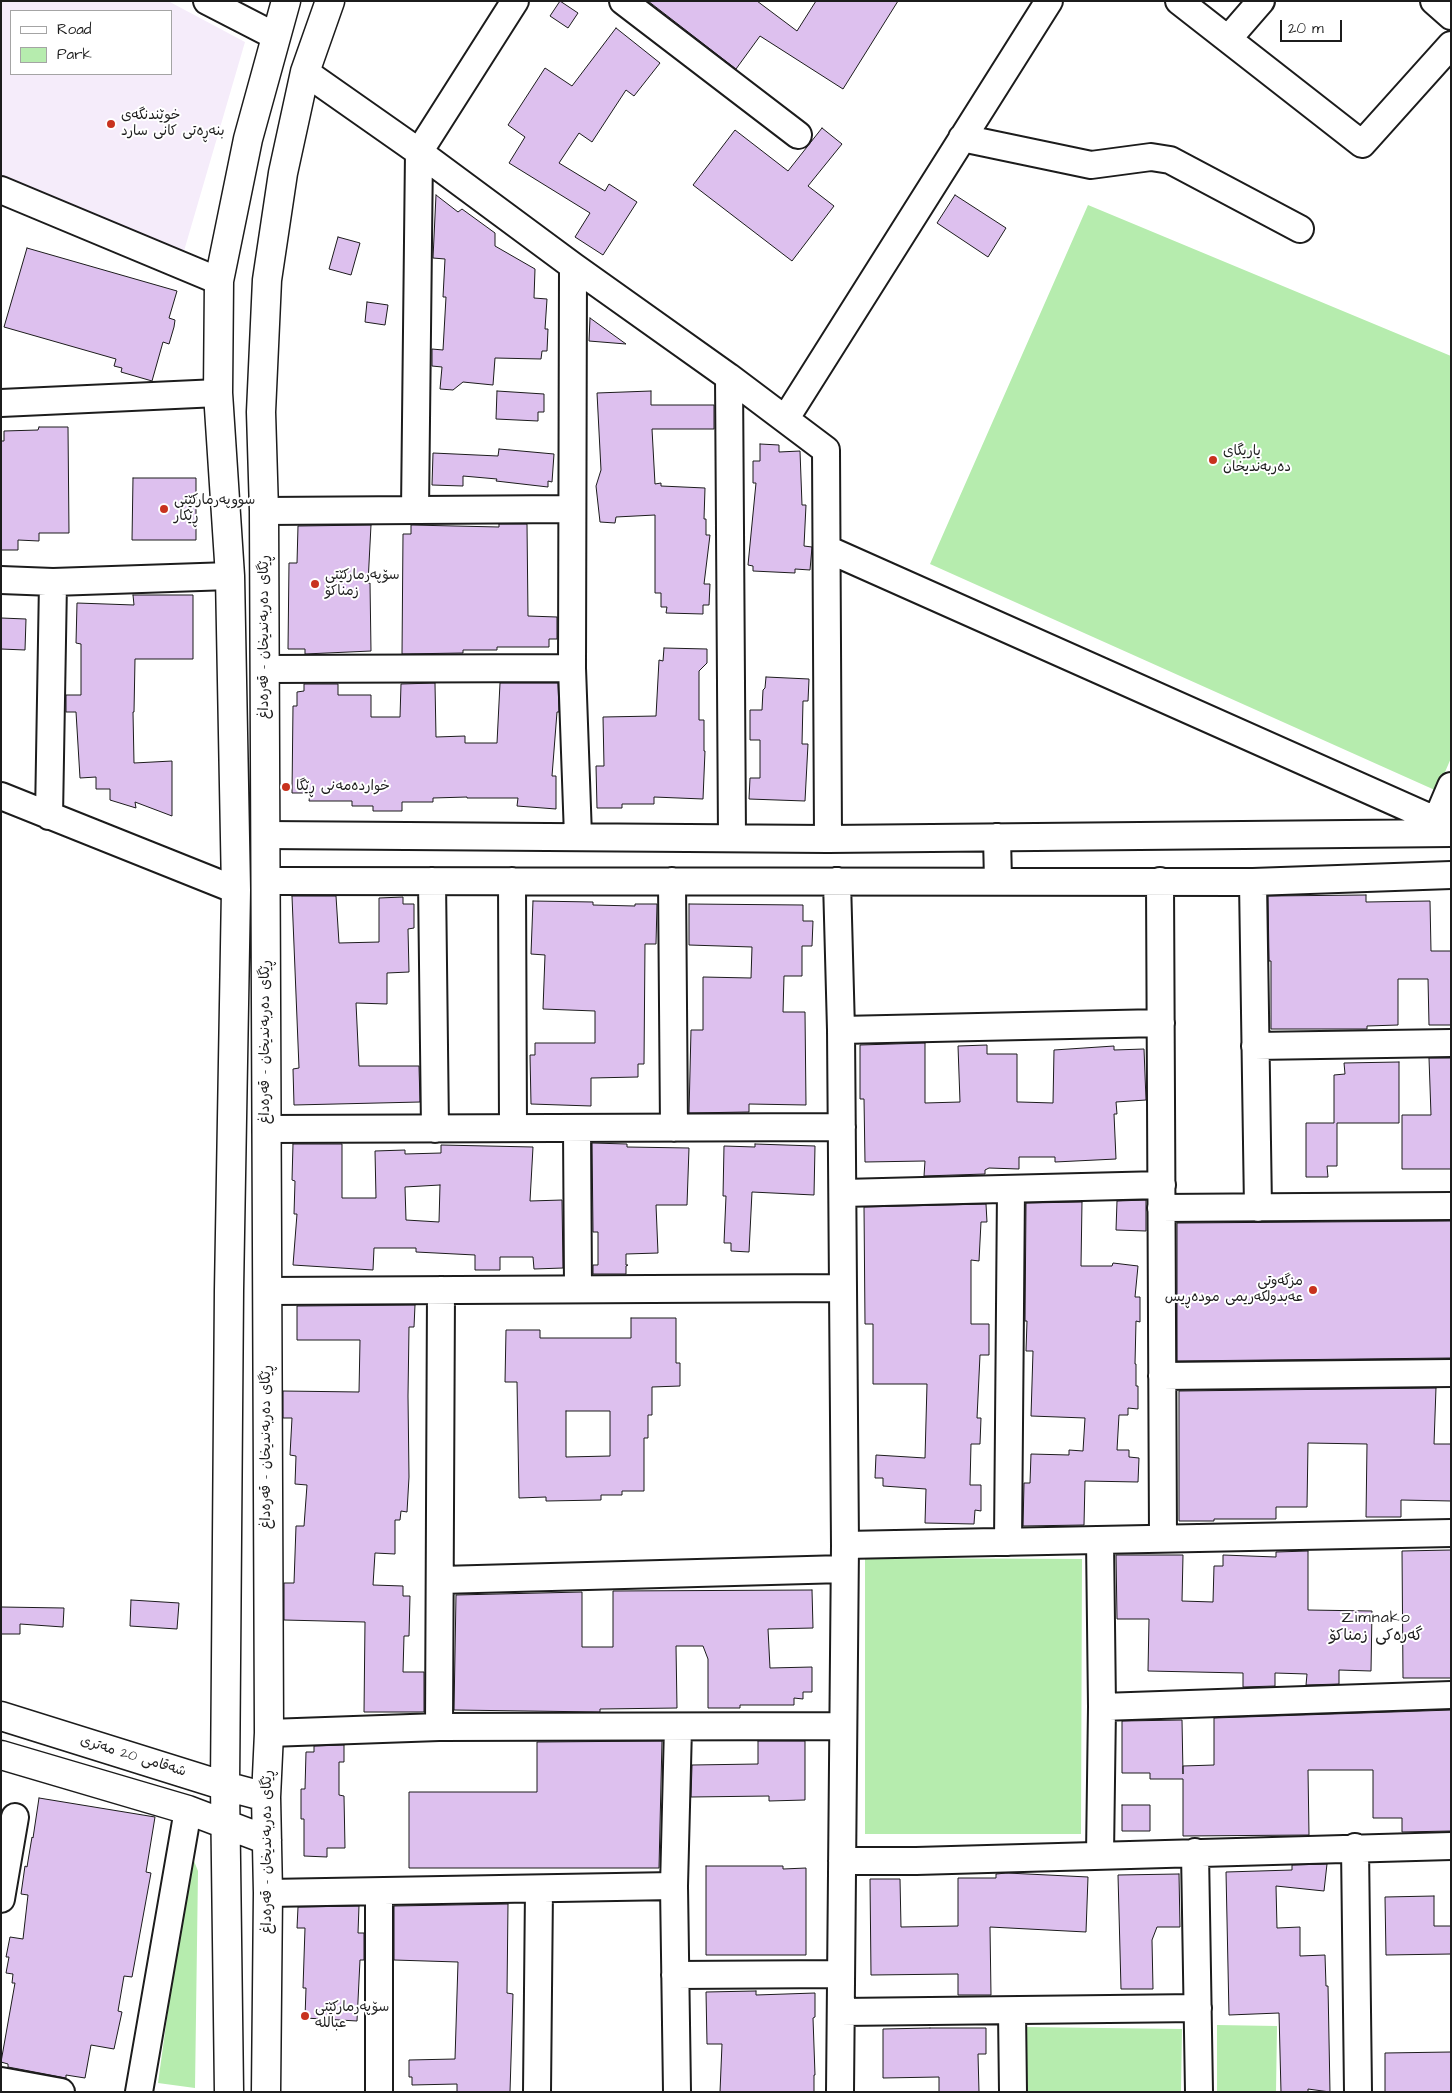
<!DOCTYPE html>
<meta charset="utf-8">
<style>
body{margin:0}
#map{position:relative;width:1452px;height:2093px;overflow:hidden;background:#fff;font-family:"Architects Daughter",sans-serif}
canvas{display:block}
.frame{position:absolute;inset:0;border:2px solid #1c1c1c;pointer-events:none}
.legend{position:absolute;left:10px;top:10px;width:162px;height:65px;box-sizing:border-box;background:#fff;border:1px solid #a4a4a4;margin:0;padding:6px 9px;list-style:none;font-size:15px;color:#1c1c1c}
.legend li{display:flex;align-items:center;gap:10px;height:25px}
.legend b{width:25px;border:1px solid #a4a4a4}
.scale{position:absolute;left:1280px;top:20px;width:62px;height:22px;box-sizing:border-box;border:2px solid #1c1c1c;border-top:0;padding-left:6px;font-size:15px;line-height:18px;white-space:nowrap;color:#1c1c1c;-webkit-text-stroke:4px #fff;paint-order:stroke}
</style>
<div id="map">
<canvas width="1452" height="2093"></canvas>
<div class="frame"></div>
<ul class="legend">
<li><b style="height:6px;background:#fff"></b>Road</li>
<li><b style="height:14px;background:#b6ecae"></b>Park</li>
</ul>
<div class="scale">20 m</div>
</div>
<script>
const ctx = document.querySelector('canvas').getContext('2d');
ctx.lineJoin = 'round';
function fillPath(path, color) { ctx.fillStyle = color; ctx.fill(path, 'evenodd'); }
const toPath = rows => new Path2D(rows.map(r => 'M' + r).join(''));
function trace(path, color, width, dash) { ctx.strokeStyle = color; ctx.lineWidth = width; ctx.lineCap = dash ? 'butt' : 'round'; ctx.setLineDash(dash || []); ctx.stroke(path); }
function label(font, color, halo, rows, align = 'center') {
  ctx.font = font + ' "Architects Daughter","Playpen Sans Arabic",sans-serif'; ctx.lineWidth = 4; ctx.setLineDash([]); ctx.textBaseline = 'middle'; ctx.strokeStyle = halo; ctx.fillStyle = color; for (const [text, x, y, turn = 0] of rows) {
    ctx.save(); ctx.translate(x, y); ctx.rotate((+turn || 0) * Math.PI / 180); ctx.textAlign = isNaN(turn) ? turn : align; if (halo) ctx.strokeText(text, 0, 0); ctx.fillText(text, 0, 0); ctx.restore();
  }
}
fillPath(toPath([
 [1,1,168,1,245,42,184,251,1,175],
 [11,11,171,11,171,74,11,74]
]), '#f5ecfa');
fillPath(toPath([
 [1088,205,1451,356,1451,758,1437,791,930,564],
 [865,1558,1082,1559,1081,1834,865,1834],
 [190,1851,198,1871,195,2088,158,2083],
 [1217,2025,1277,2026,1276,2092,1217,2092],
 [1025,2027,1182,2029,1181,2092,1024,2092]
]), '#b6ecae');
const building = toPath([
 [560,1,578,13,568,28,550,16,560,1],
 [648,1,757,1,797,31,816,1,898,1,843,89,760,36,736,69,648,1],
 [616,28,660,63,634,96,626,90,592,142,579,133,559,163,605,191,609,184,637,202,603,255,575,237,590,213,509,163,525,137,508,125,545,68,572,86,616,28],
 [822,128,842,144,808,186,834,206,792,261,693,185,735,130,788,171,822,128],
 [436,195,458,212,462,209,495,233,495,246,535,269,534,298,547,299,545,329,548,329,547,351,542,351,541,359,495,358,493,385,463,382,453,390,440,389,442,367,432,366,432,349,443,350,446,297,443,297,445,259,433,258,436,195],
 [955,195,1006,228,988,257,937,223,955,195],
 [338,237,360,243,351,275,329,269,338,237],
 [27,248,177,291,169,318,175,320,174,327,169,344,163,342,152,381,121,372,122,368,114,366,116,359,4,327,27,248],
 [367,302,388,305,385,325,365,322,367,302],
 [590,318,626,344,589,341,590,318],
 [497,391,544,394,544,412,538,412,538,421,496,419,497,391],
 [651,391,651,405,714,405,714,429,652,429,655,484,661,483,661,486,705,488,704,519,706,519,706,535,710,535,704,584,710,584,709,605,703,605,703,614,666,613,667,607,661,607,661,593,655,593,655,515,616,517,615,523,600,522,596,486,601,470,597,393,651,391],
 [39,427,68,427,69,533,39,533,39,541,18,540,18,550,1,550,1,441,4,441,4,431,38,430,39,427],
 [760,444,779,445,779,452,800,451,802,505,806,505,804,546,812,547,810,570,795,569,795,573,753,571,753,566,748,565,756,483,753,483,753,461,760,461,760,444],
 [499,449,554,454,552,482,548,481,548,487,496,481,497,479,463,476,463,486,432,485,433,453,498,456,499,449],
 [133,478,196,478,196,540,132,540,133,478],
 [499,524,527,524,528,616,557,617,557,639,549,639,549,647,497,647,497,650,463,650,463,653,402,654,403,534,411,534,411,525,499,527,499,524],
 [371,525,368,583,370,583,371,651,305,654,305,649,288,649,289,563,297,563,298,526,371,525],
 [133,595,193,595,193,659,135,659,134,712,133,712,134,763,172,761,172,816,135,802,136,808,110,800,110,789,96,789,96,777,80,778,76,712,66,712,66,695,81,695,81,644,76,643,77,603,134,605,133,595],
 [1,618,26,619,25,650,1,649,1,618],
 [664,648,707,649,707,663,699,671,699,720,704,720,704,751,705,751,703,799,654,797,654,804,622,804,622,808,597,808,596,766,604,766,603,717,656,716,659,660,663,661,664,648],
 [766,677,809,679,808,701,803,701,802,744,808,744,805,801,749,799,750,778,760,778,760,740,750,740,750,710,762,710,763,690,765,688,766,677],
 [435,683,436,737,465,736,465,743,497,743,500,683,558,683,559,712,557,712,552,776,556,776,556,809,517,806,518,798,467,798,467,797,433,798,433,802,402,802,402,811,373,811,373,806,352,806,352,801,309,801,310,793,292,793,293,706,297,706,297,692,304,691,304,684,338,684,338,695,371,695,371,717,400,717,401,684,435,683],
 [1366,895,1366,902,1430,901,1431,951,1451,951,1451,1025,1429,1025,1428,979,1398,979,1398,1025,1367,1026,1367,1029,1271,1029,1271,961,1269,961,1268,896,1366,895],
 [292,896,336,896,339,943,379,942,379,898,403,897,403,904,414,904,414,928,408,929,409,972,387,973,387,1004,356,1003,359,1066,419,1066,420,1102,294,1105,293,1069,299,1068,292,896],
 [533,901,593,902,593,905,635,906,635,904,657,904,656,944,645,944,644,1064,638,1064,638,1077,591,1078,591,1106,531,1104,530,1055,535,1055,535,1043,595,1043,595,1011,543,1009,545,955,531,954,533,901],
 [689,904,803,905,803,921,813,921,812,946,802,946,802,976,784,976,783,1012,805,1012,806,1105,749,1104,749,1112,689,1113,691,1030,703,1030,703,977,751,978,752,947,689,945,689,904],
 [925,1043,925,1103,960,1102,958,1046,987,1045,987,1054,1017,1054,1017,1102,1020,1102,1053,1103,1054,1050,1114,1046,1114,1050,1144,1049,1146,1100,1116,1102,1117,1114,1114,1114,1116,1159,1055,1162,1055,1157,1019,1157,1019,1169,989,1168,985,1170,985,1174,924,1176,925,1161,865,1162,864,1099,860,1099,860,1045,925,1043],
 [1429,1058,1451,1058,1451,1169,1402,1169,1402,1115,1431,1115,1429,1058],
 [1399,1062,1399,1123,1337,1123,1337,1166,1327,1166,1328,1177,1306,1177,1306,1123,1334,1123,1334,1075,1345,1074,1344,1063,1399,1062],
 [592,1143,627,1144,627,1147,689,1148,687,1205,656,1205,658,1253,626,1254,626,1265,628,1265,626,1266,626,1274,593,1274,593,1265,598,1265,598,1232,593,1232,592,1143],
 [293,1144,342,1144,342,1198,376,1198,375,1151,405,1150,405,1154,441,1153,441,1145,533,1147,530,1201,562,1200,563,1268,534,1269,533,1257,500,1257,500,1270,475,1270,475,1255,416,1252,416,1248,374,1248,373,1270,293,1265,297,1214,294,1214,295,1181,292,1180,293,1144],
 [440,1185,439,1222,406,1220,405,1187,440,1185],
 [755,1144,815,1146,814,1195,752,1192,749,1252,731,1251,731,1243,724,1243,726,1196,723,1196,724,1146,755,1147,755,1144],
 [1146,1200,1146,1231,1116,1230,1117,1201,1146,1200],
 [1082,1202,1081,1266,1112,1266,1113,1263,1138,1266,1135,1297,1140,1297,1140,1322,1136,1321,1135,1364,1136,1364,1136,1386,1138,1386,1138,1409,1128,1408,1128,1415,1119,1415,1117,1450,1129,1450,1129,1457,1139,1458,1138,1482,1085,1481,1084,1525,1023,1526,1024,1483,1030,1483,1031,1454,1069,1455,1069,1450,1083,1451,1085,1418,1031,1416,1033,1351,1026,1351,1027,1321,1025,1321,1026,1203,1082,1202],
 [986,1204,987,1222,981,1222,979,1261,971,1260,971,1324,989,1324,989,1355,980,1355,977,1418,981,1418,980,1444,971,1444,970,1485,981,1485,981,1511,975,1510,974,1524,925,1523,926,1489,883,1486,883,1478,875,1478,876,1455,925,1458,927,1384,873,1384,873,1324,865,1324,864,1207,986,1204],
 [1451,1221,1451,1358,1177,1361,1177,1223,1451,1221],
 [415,1305,414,1327,409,1327,408,1396,409,1477,407,1512,401,1511,400,1520,395,1520,395,1554,375,1553,373,1585,403,1586,403,1596,410,1596,409,1636,404,1636,403,1672,424,1672,424,1712,364,1712,365,1622,284,1620,284,1583,294,1583,296,1526,304,1526,307,1485,295,1484,296,1456,290,1455,292,1418,283,1418,283,1391,359,1392,360,1340,297,1340,297,1306,415,1305],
 [631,1318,676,1318,676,1363,680,1363,680,1386,652,1387,652,1415,648,1415,648,1438,644,1438,644,1491,622,1491,622,1495,601,1495,601,1500,546,1501,546,1497,519,1498,517,1382,505,1382,506,1330,540,1330,540,1338,631,1338,631,1318],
 [566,1411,610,1411,610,1456,566,1457,566,1411],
 [1436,1388,1434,1444,1451,1444,1451,1501,1401,1500,1401,1517,1366,1517,1367,1444,1308,1443,1307,1507,1276,1507,1276,1519,1214,1519,1214,1521,1179,1521,1179,1391,1436,1388],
 [1451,1550,1451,1678,1403,1678,1402,1551,1451,1550],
 [1308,1551,1308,1610,1372,1611,1371,1671,1339,1670,1339,1684,1306,1685,1307,1674,1275,1673,1275,1686,1243,1687,1243,1673,1148,1671,1149,1619,1117,1619,1116,1555,1183,1555,1182,1601,1213,1602,1214,1566,1223,1566,1223,1555,1276,1557,1276,1552,1308,1551],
 [812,1590,813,1628,768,1629,770,1668,812,1667,812,1692,803,1692,803,1699,794,1698,794,1705,740,1705,740,1708,708,1708,708,1659,703,1646,676,1646,677,1708,600,1709,600,1712,454,1710,456,1595,582,1592,582,1647,613,1647,613,1591,812,1590],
 [131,1600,179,1603,177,1629,130,1626,131,1600],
 [1,1607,64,1608,63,1627,20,1624,20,1634,1,1634,1,1607],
 [1451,1710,1451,1831,1402,1832,1402,1818,1373,1818,1373,1770,1308,1770,1309,1835,1183,1836,1183,1779,1150,1779,1150,1773,1122,1773,1122,1721,1182,1720,1183,1774,1183,1766,1214,1765,1214,1718,1451,1710],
 [662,1741,659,1868,409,1868,409,1792,537,1792,537,1742,662,1741],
 [758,1741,805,1741,805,1800,769,1801,769,1796,691,1797,692,1765,758,1764,758,1741],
 [344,1745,344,1762,339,1762,339,1795,344,1796,345,1848,327,1848,327,1857,304,1856,304,1819,301,1819,301,1789,305,1789,306,1752,314,1752,314,1746,344,1745],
 [39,1798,155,1817,146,1872,151,1873,132,1977,124,1976,118,2011,122,2012,114,2049,91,2045,85,2078,66,2075,66,2078,8,2067,8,2064,1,2062,15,1983,12,1983,13,1974,6,1973,9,1957,6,1957,10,1937,23,1939,28,1895,21,1894,25,1866,27,1867,32,1837,33,1838,39,1798],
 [1122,1805,1150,1805,1150,1831,1122,1831,1122,1805],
 [1327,1864,1324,1891,1276,1886,1277,1928,1300,1927,1300,1956,1325,1955,1326,1986,1328,1986,1330,2092,1308,2089,1308,2092,1281,2092,1279,2013,1229,2015,1226,1872,1292,1870,1292,1865,1327,1864],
 [706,1866,783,1866,783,1869,806,1868,806,1955,706,1955,706,1866],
 [1007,1873,1088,1877,1086,1932,990,1927,991,1995,958,1995,958,1974,871,1975,870,1879,900,1879,901,1927,958,1926,958,1878,996,1878,996,1874,1007,1873],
 [1179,1874,1180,1927,1157,1927,1152,1940,1153,1989,1121,1989,1118,1875,1179,1874],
 [1434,1896,1434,1926,1451,1926,1451,1954,1386,1955,1385,1897,1434,1896],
 [508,1904,507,1993,513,1994,510,2092,457,2092,457,2084,412,2085,412,2077,409,2077,409,2060,455,2059,458,1962,394,1960,394,1906,508,1904],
 [359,1906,358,1933,364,1933,364,1960,360,1960,357,2021,305,2018,306,1988,303,1988,305,1928,297,1928,298,1907,359,1906],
 [756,1991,756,1995,815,1993,815,2017,813,2018,815,2075,814,2075,814,2092,720,2092,722,2044,707,2044,706,1992,756,1991],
 [930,2028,986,2028,986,2054,978,2054,979,2092,939,2092,939,2077,883,2078,883,2029,930,2028],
 [1451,2052,1451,2092,1385,2092,1385,2053,1451,2052]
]);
fillPath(building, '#ddc0ee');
trace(building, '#1c1c1c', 1);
const minor = toPath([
 [207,1,275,36],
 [623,1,798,135],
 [1179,1,1362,144,1451,45],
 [1434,1,1451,16],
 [1228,39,1261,1],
 [305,72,419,152,573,266,729,377,826,450,828,839],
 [962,138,1091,165,1151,157,1170,160,1300,229],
 [1,190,219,281],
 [573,266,572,668,578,836],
 [729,377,732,837],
 [1,403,218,393],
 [786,418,1049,1],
 [415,510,419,152,515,1],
 [264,511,571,509],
 [827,549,1451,827],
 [1,580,53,582,230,576],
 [265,669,572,668],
 [1,796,236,890],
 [49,816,53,582],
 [1431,833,1451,786],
 [266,835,828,839,1451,833],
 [997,837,998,881],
 [265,881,1253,882,1451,875],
 [432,881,435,1129],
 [512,881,513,1128],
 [672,881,674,1128],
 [837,881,841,1030,845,1545,840,2092],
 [1160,881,1163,1537],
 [1253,882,1258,1208],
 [841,1030,1161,1023],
 [1255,1046,1451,1043],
 [577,1128,578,1288],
 [266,1129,842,1127],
 [843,1193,1162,1185],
 [1161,1208,1451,1206],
 [267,1291,843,1288],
 [1162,1376,1451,1373],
 [1100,1540,1102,1707,1100,1855],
 [1008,1542,1011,1189],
 [845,1545,1451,1533],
 [441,1580,844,1569],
 [1102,1707,1451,1695],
 [439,1727,441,1290],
 [269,1733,439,1727,843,1726],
 [1355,1847,1358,2092],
 [1195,1852,1199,2092],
 [842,1861,916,1861,1451,1846],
 [379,1892,379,2092],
 [268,1893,674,1886],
 [1,1899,15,1817],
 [675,1975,841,1974],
 [1012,2011,1013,2092],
 [841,2012,1198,2008],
 [1,2081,61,2092],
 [139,2092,188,1810],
 [537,2092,539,1889],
 [677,2092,674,1886,678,1727]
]);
const major = toPath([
 [1,1716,225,1786,266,1797],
 [1,1755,188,1810,267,1840],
 [229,2092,225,1786,229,1290,236,890,230,576,218,393,219,281,248,139,286,1],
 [266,2092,268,1893,266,1797,269,1733,264,511,261,412,267,280,283,173,305,72,330,1]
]);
trace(minor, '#1c1c1c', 30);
trace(major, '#1c1c1c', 31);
trace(minor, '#fff', 26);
trace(major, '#fff', 28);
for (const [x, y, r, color] of [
 [111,124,5,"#c8321e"],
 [1213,460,5,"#c8321e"],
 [164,509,5,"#c8321e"],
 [315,584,5,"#c8321e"],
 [286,787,5,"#c8321e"],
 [1313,1290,5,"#c8321e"],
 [305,2016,5,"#c8321e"]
]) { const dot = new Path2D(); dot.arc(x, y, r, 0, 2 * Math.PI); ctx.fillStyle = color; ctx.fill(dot); trace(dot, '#fff', 2); }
label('14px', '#1c1c1c', '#fff', [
 ["خوێندنگەی",121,116],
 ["بنەڕەتی کانی سارد",121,132],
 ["یاریگاى",1223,452],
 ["ده‌ربه‌ندیخان",1223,468],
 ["سووپەرمارکێتی",174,501],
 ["ڕێکار",174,517],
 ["سۆپەرمارکێتی",325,576],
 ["زمناکۆ",325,592],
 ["خواردەمەنی ڕێگا",296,787],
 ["مزگەوتی",1303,1282,"right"],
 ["عەبدولکەریمی مودەڕیس",1303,1298,"right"],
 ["سۆپه‌رماركێتى",315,2008],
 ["عبالله",315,2024]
], 'left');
label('14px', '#1c1c1c', '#fff', [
 ["ڕێگای دەربەندیخان - قەرەداغ",265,637,-90],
 ["ڕێگای دەربەندیخان - قەرەداغ",266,1042,-90],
 ["ڕێگای دەربەندیخان - قەرەداغ",267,1447,-90],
 ["شەقامی 20 مەتری",133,1757,17],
 ["ڕێگای دەربەندیخان - قەرەداغ",268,1852,-90]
]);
ctx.letterSpacing = '1px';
label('16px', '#1c1c1c', '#fff', [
 ["Zimnako",1376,1619],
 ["گەرەکی زمناکۆ",1376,1637]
]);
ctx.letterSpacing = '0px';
</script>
